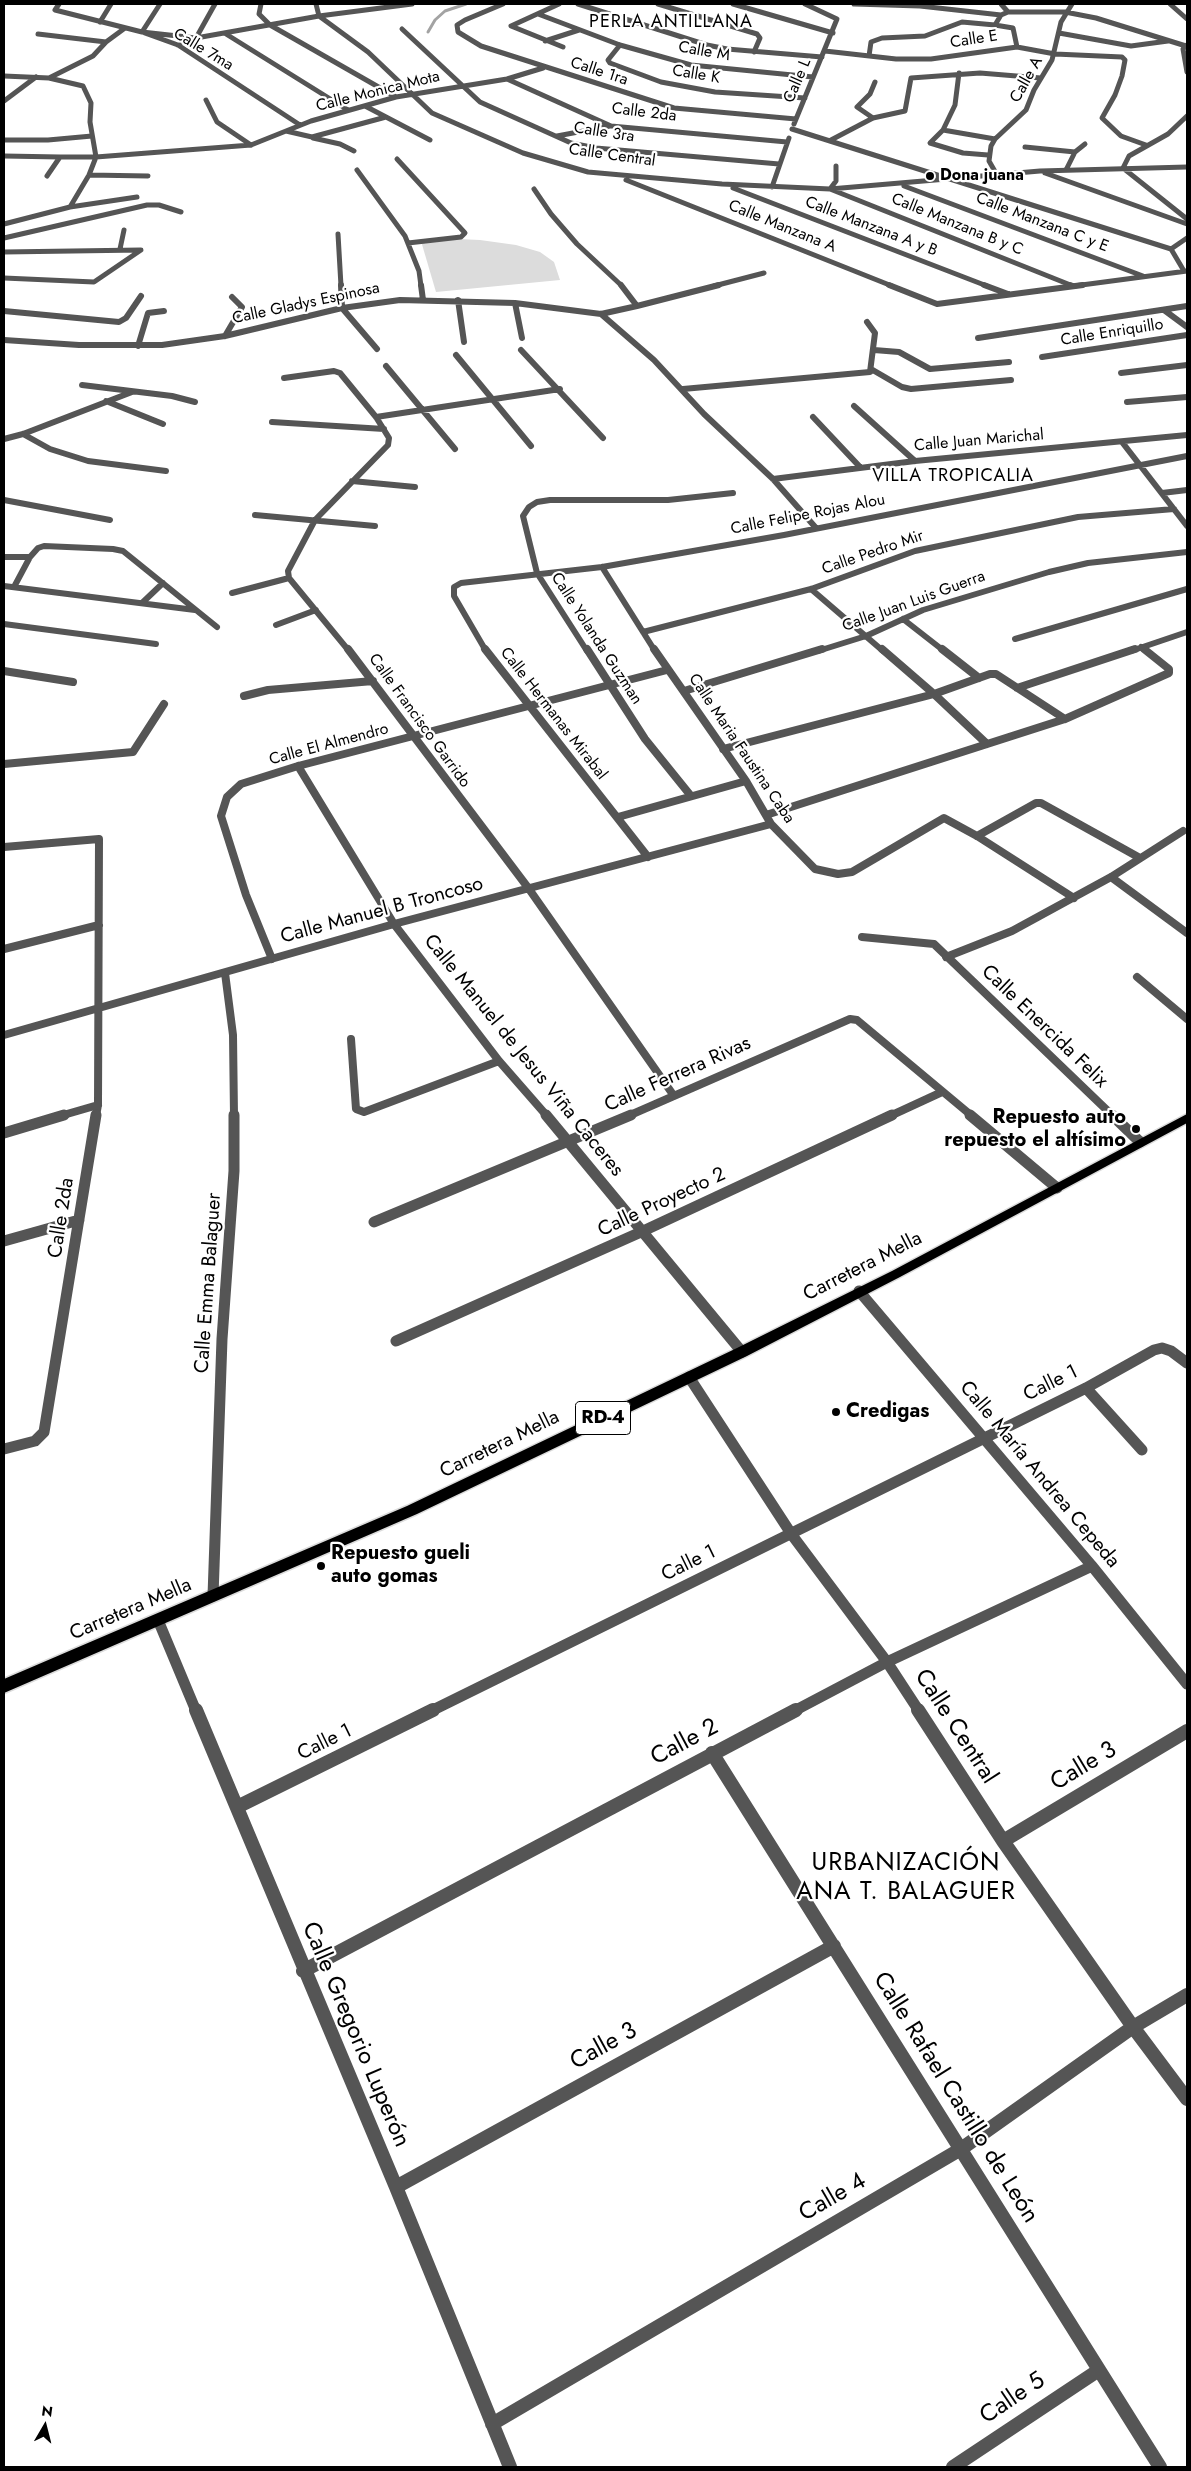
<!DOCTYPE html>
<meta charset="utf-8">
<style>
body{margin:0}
#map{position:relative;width:1191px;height:2471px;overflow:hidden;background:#fff;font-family:Jost,sans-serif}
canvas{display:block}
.frame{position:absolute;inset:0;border:5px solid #000;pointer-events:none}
.north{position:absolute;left:20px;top:2401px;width:50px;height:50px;-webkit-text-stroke:4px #fff;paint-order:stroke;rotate:8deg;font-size:14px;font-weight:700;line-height:20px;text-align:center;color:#000}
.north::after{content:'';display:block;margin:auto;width:18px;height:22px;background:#000;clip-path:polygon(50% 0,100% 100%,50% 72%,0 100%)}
</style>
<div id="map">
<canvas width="1191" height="2471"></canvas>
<div class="frame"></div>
<div class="north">N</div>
</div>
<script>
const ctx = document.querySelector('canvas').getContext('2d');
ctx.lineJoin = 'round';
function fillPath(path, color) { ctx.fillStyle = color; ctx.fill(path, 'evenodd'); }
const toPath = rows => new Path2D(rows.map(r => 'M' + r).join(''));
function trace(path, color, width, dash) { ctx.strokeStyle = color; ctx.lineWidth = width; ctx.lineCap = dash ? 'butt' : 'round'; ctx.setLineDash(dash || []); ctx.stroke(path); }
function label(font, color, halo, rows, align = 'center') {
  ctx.font = font + ' Jost,sans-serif'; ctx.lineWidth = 4.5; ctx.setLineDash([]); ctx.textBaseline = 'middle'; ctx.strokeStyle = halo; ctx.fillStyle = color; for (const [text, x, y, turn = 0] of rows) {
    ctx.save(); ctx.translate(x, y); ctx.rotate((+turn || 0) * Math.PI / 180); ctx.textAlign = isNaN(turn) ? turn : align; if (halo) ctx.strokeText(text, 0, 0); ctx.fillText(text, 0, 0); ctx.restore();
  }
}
fillPath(toPath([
 [458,239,480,240,516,245,540,252,554,262,560,280,436,292,421,241]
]), '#dcdcdc');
trace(toPath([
 [428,32,435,20,445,11,466,4]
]), '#a3a3a3', 3);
const primary = toPath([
 [1187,1114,1187,1123,900,1277,747,1356,417,1514,4,1693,4,1679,407,1506,737,1348,892,1271,1187,1114]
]);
trace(primary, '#dbdbdb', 3);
trace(toPath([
 [59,4,55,10,142,32,178,45,300,125],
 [160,4,142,32,196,38,215,4],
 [261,4,259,14,270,25,396,97],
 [316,4,319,16,368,52,432,113,523,153,588,172,722,184,830,189,1040,171,1187,167],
 [503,4,465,20,457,25,458,32,481,46,674,108,796,119],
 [559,4,511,26,563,47],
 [578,4,707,45,727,49,822,57],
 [658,4,757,34,760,38,754,52],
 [733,4,833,33],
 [854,4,920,6,1001,15],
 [1001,4,1008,12,1001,15,995,25,1013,28,1017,47],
 [1170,4,1187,19],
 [1008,12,1065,12,1096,18,1186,46],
 [538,14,620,45,691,65,813,77],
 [100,22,111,4],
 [402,29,480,102,571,143,596,148,779,164],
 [1059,33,1131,46,1168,41],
 [38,34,106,42,125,28],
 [226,34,348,110],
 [545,41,579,30],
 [178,45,196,38,319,16,412,4],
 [620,45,608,60,610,63,661,82,715,92,805,98],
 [1187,45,1183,49,1187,72],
 [825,51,896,59,931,59,1017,47,1055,54,1122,57,1125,60,1122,76,1115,95,1102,118,1121,136,1146,145],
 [869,56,871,42,882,38,925,36,962,22,995,25],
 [959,73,955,105,943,130,930,143,963,153,988,155],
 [4,76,49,78,83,86,91,103,90,122,96,157,89,175,70,207,4,224],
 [49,78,93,56,106,42],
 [507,79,611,126,787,142],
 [206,100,217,122,251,145],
 [4,101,36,77],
 [365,106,430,140],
 [1187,116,1168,134,1129,156,1123,168,1187,219],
 [873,118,857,107,870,94,875,82],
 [794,124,837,19,805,4],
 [792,129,1171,249],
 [943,130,995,139],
 [286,131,312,137,386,117],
 [557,136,610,126],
 [313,138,340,144,354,151],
 [4,140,48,140,92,136],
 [831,140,873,118,905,111,911,78,980,73,1041,78],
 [1025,147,1075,152],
 [4,156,60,157],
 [397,159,465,233,461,237,408,243],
 [836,166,836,181,830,189,1073,286],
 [357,170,405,236,419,271,421,286],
 [1066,170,1075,152,1085,144],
 [1045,173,1187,224],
 [89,175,148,176],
 [997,175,989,161,991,146,995,139,1026,110,1034,90,1052,60,1061,22,1072,4],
 [47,176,60,157,96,157,251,145,311,121,396,97,507,79,543,68],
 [626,180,892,286],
 [904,186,1143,276],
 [772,187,789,138],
 [733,188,987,286],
 [534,189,551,214,577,244,622,286],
 [70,207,137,197],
 [338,234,341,286],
 [4,238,147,205,159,205,181,212],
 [120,249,124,230],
 [4,252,141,250,94,282,4,278],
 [1184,271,1171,249,1187,238],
 [714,286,764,273],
 [1074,286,1187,271]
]), '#555', 5);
trace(toPath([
 [341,285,342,308,377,349],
 [421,285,423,300],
 [889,285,937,304,1083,285],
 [984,285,1008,294],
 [1070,285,1073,286],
 [458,300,464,342],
 [515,303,522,338],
 [637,306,719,285],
 [1164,310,1187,327],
 [4,311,119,322,126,318,141,296],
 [601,314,654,360,704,414,773,479,816,528],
 [225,336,242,307,232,297],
 [978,338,1187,306],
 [4,340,79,345,162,345,225,336,342,308,400,300,515,303,601,314,637,306,621,285],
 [138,346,148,313,164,311],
 [521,350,603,438],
 [874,350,899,352,930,369,1009,362],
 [456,355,531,446],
 [1042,357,1187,335],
 [386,366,455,449],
 [871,369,902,387,911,389,1011,380],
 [1121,373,1187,365],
 [284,378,334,371,340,373,376,417,389,438,388,445,315,520,288,571,289,578,349,651],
 [82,385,172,396,195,402],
 [683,389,870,372,875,333,867,322],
 [106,401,163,424],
 [1127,402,1187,397],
 [854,406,915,461],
 [376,417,560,389],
 [813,417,860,467],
 [272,422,384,429],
 [23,434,50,449,88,461,166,471],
 [4,439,23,434,132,392],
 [1122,442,1187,526],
 [773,479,915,461,1187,435],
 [352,481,415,487],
 [1162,493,1187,490],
 [4,500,110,520],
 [255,515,375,526],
 [4,557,30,557],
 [602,567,655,651],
 [4,586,195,610],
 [14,587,30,557,38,548,44,546,113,549,123,551,217,627],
 [811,589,883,651],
 [232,593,289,578],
 [142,603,163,583],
 [903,619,944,651],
 [4,624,156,644],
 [276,625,316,610],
 [643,632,811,589,915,551,1078,517,1174,509],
 [1015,639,1187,589],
 [1141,647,1146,651],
 [486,651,454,596,454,587,461,583,602,567,784,535,1187,456],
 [587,651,537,573,523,516,529,507,537,502,550,500,668,500,733,493],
 [818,651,866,636,923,610,1049,572,1088,563,1187,552],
 [1131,651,1187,632]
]), '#555', 6);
trace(toPath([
 [348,649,529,889,674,1096],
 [485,649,648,857],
 [587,649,645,739,691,796],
 [654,649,746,781,771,824,815,869,838,874,852,872,944,818,977,836,1074,898],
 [882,649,934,694,987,744],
 [942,649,979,678],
 [4,671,73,682],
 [1017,688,1135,649],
 [684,691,822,649],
 [244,696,268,690,373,681],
 [723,749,934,694,990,674,996,674,1065,719],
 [4,764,133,752,164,704],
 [298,766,394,924,499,1061,547,1116],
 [766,815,1065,719,1169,673,1169,669,1144,649],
 [618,817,746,781],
 [977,836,1036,803,1041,803,1140,858],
 [4,847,99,839,98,1105,96,1116],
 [1111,877,1187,933],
 [862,937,934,944,1113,1116],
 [4,949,99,925],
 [946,957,1012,931,1111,877,1183,831],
 [272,959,246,895,221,816,227,797,241,784,298,766,667,670],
 [225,973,233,1035,234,1116],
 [1137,977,1187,1019],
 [4,1035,394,924,771,824],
 [351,1039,356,1109,364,1112,499,1061],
 [60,1116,98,1105],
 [628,1116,850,1019,857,1020,972,1116],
 [890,1116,942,1092]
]), '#555', 8);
trace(toPath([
 [546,1115,742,1352],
 [970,1115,1057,1188],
 [1112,1115,1140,1142],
 [4,1133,64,1115],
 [374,1222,631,1115],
 [4,1241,79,1220],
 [859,1291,1092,1566,1187,1684],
 [396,1341,641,1232,892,1115],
 [689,1377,792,1535,887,1662,919,1711],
 [1086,1388,1142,1450],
 [4,1449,35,1441,44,1432,96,1115],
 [213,1596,222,1339,234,1171,234,1115],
 [158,1620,196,1711],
 [431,1711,1086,1388,1154,1350,1162,1348,1171,1351,1187,1363],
 [794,1711,887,1662,1092,1566]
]), '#555', 11);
trace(toPath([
 [196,1710,396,2187,510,2467],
 [918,1710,1003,1841,1133,2027,1187,2099],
 [712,1753,1160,2467],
 [237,1807,433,1710],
 [1003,1841,1187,1731],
 [303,1971,796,1710],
 [396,2187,834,1946],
 [492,2424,961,2149,1133,2027,1187,1995],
 [953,2467,1099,2370]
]), '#555', 14);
fillPath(primary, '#000');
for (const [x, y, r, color] of [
 [930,176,5,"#000"],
 [1136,1129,5,"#000"],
 [836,1412,5,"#000"],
 [321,1566,5,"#000"]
]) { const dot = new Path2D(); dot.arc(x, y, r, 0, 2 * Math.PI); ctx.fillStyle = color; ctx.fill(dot); trace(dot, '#fff', 2); }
label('16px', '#000', '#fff', [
 ["Calle E",974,40,-9],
 ["Calle 7ma",203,50,31],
 ["Calle M",704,52,10],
 ["Calle 1ra",599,72,18],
 ["Calle K",696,75,9],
 ["Calle A",1027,80,-61],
 ["Calle L",798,81,-67],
 ["Calle Monica Mota",378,92,-14],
 ["Calle 2da",644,113,7],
 ["Calle 3ra",604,133,9],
 ["Calle Central",612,156,8],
 ["Calle Manzana C y E",1042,223,21],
 ["Calle Manzana B y C",957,225,22],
 ["Calle Manzana A",782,227,22],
 ["Calle Manzana A y B",871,227,21],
 ["Calle Gladys Espinosa",306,304,-12],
 ["Calle Enriquillo",1112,333,-9],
 ["Calle Juan Marichal",979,441,-5],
 ["Calle Felipe Rojas Alou",808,515,-11],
 ["Calle Pedro Mir",873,553,-19],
 ["Calle Juan Luis Guerra",914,602,-20],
 ["Calle Yolanda Guzman",596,639,57],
 ["Calle Hermanas Mirabal",553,714,52],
 ["Calle Francisco Garrido",419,721,54],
 ["Calle El Almendro",329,745,-15],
 ["Calle Maria Faustina Caba",741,749,56]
]);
label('bold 16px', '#000', '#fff', [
 ["Dona juana",940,176]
], 'left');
ctx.letterSpacing = '1px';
label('18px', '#000', '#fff', [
 ["PERLA ANTILLANA",671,23],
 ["VILLA TROPICALIA",953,477]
]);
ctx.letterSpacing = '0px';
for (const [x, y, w] of [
 [603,1418,55]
]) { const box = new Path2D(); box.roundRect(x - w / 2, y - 16.5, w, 33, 4); ctx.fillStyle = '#fff'; ctx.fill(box); trace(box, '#000', 1); }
label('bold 19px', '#000', null, [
 ["RD-4",603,1418]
]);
label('20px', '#000', '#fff', [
 ["Calle Manuel B Troncoso",382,911,-15],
 ["Calle Enercida Felix",1044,1027,44],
 ["Calle Manuel de Jesus Viña Caceres",523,1056,51],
 ["Calle Ferrera Rivas",678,1075,-24],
 ["Calle Proyecto 2",662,1203,-25],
 ["Calle 2da",62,1218,-81],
 ["Carretera Mella",863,1267,-27],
 ["Calle Emma Balaguer",209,1283,-86],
 ["Calle 1",1051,1384,-26],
 ["Carretera Mella",500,1445,-26],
 ["Calle María Andrea Cepeda",1039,1475,50],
 ["Calle 1",689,1564,-26],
 ["Carretera Mella",131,1610,-23],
 ["Calle 1",325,1743,-26]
]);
label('bold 20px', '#000', '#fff', [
 ["Repuesto auto",1126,1118,"right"],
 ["repuesto el altísimo",1126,1141,"right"],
 ["Credigas",846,1412],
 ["Repuesto gueli",331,1554],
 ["auto gomas",331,1577]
], 'left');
label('24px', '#000', '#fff', [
 ["Calle Central",955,1727,57],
 ["Calle 2",685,1743,-28],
 ["Calle 3",1084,1767,-31],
 ["Calle Gregorio Luperón",355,2035,67],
 ["Calle 3",604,2047,-29],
 ["Calle Rafael Castillo de León",955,2098,58],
 ["Calle 4",833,2198,-30],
 ["Calle 5",1013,2399,-34]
]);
ctx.letterSpacing = '1px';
label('25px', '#000', '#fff', [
 ["URBANIZACIÓN",906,1864],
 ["ANA T. BALAGUER",906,1893]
]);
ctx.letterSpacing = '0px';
</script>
